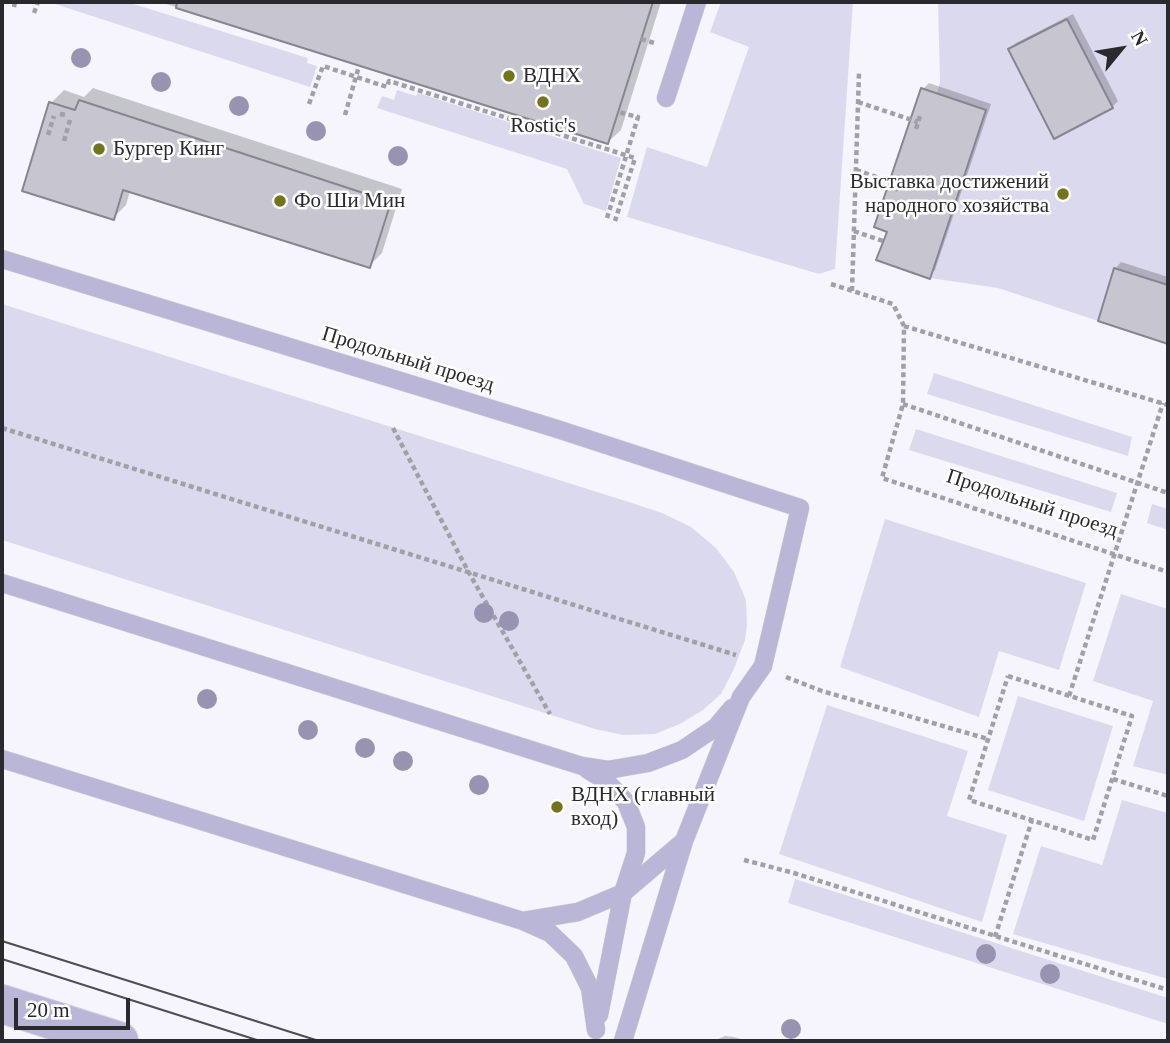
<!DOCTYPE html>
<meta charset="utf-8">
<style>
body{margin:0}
#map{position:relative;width:1170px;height:1043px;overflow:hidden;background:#f6f5fe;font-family:"Times New Roman",serif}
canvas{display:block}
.frame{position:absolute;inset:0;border:4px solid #2a292d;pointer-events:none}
.north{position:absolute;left:1086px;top:14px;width:70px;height:70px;-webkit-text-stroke:5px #fff;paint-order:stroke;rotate:60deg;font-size:19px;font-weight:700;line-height:28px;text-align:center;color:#2a292d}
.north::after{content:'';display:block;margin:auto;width:24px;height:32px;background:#2a292d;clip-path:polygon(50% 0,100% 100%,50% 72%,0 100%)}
.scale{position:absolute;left:14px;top:998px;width:116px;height:32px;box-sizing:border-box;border:4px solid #2a292d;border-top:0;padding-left:9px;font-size:21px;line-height:24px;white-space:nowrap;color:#2a292d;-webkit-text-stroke:5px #fff;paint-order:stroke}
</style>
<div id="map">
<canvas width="1170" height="1043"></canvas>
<div class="frame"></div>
<div class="north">N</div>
<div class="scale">20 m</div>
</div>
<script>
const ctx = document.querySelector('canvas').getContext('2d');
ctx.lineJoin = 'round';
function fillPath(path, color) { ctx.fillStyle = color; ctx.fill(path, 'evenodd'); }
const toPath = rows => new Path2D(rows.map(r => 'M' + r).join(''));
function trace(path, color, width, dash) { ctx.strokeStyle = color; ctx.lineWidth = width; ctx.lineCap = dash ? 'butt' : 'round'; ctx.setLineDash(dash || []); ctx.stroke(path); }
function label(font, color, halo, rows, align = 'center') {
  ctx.font = font + ' "Times New Roman",serif'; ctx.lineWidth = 5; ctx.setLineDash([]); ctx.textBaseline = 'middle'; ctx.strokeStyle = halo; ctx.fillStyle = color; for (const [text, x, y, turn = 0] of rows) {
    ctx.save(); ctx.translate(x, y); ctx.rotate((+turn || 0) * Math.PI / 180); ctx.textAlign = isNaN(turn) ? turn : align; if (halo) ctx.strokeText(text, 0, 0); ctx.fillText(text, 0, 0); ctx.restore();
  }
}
fillPath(toPath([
 [49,2,127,2,308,58,307,63,317,66,310,87],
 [721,2,853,2,835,269,819,274,627,217,647,147,707,167,749,47,710,32],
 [938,2,1168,2,1168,344,998,288,930,278,986,111,937,93,940,82],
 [397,90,416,96,418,93,621,158,606,211,584,204,567,169,377,108,382,96,394,100],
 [2,304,635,504,662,513,691,527,716,548,734,572,746,600,747,625,745,640,733,671,721,694,703,710,680,724,655,734,623,735,595,729,2,540],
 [934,373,1132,437,1128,456,927,394],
 [916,429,1117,493,1111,512,909,450],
 [1152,504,1168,509,1168,530,1147,523],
 [885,519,1086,583,1059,670,999,651,979,717,840,667],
 [1121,594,1168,609,1168,775,1133,766,1153,701,1093,681],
 [1018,696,1113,726,1084,821,988,790],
 [827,705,968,751,947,816,1007,835,982,922,779,854],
 [1122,800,1168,813,1168,979,1013,934,1041,846,1102,865],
 [795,879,1168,998,1168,1024,788,903]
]), '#dbd9ee');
fillPath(toPath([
 [160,2,661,2,621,130,608,142],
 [1073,14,1118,101,1112,107,1010,49,1016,43],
 [929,83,991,104,935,270,929,276,890,231,923,89],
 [93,88,402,189,382,253,369,266,130,191,126,205,113,218,51,103,64,90,84,97],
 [1121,262,1168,277,1168,342,1100,320,1115,269],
 [725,1036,734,1037,748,1041,713,1041]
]), '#0003');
const building = toPath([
 [177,2,653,2,608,144,176,8,177,2],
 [1067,19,1113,108,1054,139,1008,49,1067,19],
 [921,88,986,110,930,279,876,260,887,232,874,227,921,88],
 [79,100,391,202,370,268,123,190,114,220,22,191,49,102,75,110,79,100],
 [1114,268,1168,285,1168,344,1098,321,1114,268]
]);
fillPath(building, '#c6c5d0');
trace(building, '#878690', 2);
const service = toPath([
 [666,98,697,2],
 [2,259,554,428,800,508,763,666,741,697,684,841,623,1041],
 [2,583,582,766,608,770,648,763,682,750,716,727,732,708],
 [2,759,523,921,550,933,574,956,590,988,596,1030],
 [588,770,606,781,626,802,636,827,636,853,623,893,599,1015],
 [523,921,578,912,623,893,684,841]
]);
const tertiary = toPath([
 [2,1004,119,1041]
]);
trace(service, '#d1d0d8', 19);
trace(tertiary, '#d1d0d8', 40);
trace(toPath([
 [14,7,15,2],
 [34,13,38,2],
 [641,39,654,43],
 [858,102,918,122],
 [309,104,323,66,387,87,389,81,635,158,615,221],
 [60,114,66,115],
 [345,115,359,66],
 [916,129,920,116],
 [48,135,54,116],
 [64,141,70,120],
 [856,170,897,184],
 [895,191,899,178],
 [607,218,638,117,618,112],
 [854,231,883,241],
 [831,284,893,304,904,326,903,404,882,478,1168,572],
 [852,291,859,73],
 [904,326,1168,405],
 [903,404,1168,493],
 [2,428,736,655],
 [393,428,469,573,550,714],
 [1008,676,1132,716,1093,840,969,800,1008,676],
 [786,677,822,691,988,739],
 [1069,696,1163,403],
 [1113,779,1168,796],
 [744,860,794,873,1168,990],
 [995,937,1032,820]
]), '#a1a0a7', 4.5, [5, 3.5]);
trace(service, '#bab6d8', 18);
trace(tertiary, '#bab6d8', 38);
trace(toPath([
 [2,941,319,1041],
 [2,959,260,1041]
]), '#4e4d52', 2);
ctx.fillStyle = '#9793b0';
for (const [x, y] of [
 [81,58],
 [161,82],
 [239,106],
 [316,131],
 [398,156],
 [484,613],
 [509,621],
 [207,699],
 [308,730],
 [365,748],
 [403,761],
 [479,785],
 [986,954],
 [1050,974],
 [791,1029]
]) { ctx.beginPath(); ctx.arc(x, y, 10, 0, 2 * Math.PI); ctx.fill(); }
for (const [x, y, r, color] of [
 [509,76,7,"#73751c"],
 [543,102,7,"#73751c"],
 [99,149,7,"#73751c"],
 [1063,194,7,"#73751c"],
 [280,201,7,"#73751c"],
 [557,807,7,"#73751c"]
]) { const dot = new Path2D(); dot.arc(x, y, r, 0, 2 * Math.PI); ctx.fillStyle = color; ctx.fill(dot); trace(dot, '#fff', 2.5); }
label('21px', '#2a292d', '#fff', [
 ["ВДНХ",523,76],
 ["Rostic's",543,126,"center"],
 ["Бургер Кинг",113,149],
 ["Выставка достижений",1049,182,"right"],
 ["народного хозяйства",1049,206,"right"],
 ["Фо Ши Мин",294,201],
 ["ВДНХ (главный",571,795],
 ["вход)",571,819]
], 'left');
label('21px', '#2a292d', '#fff', [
 ["Продольный проезд",408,360,17],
 ["Продольный проезд",1032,504,18]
]);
</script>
